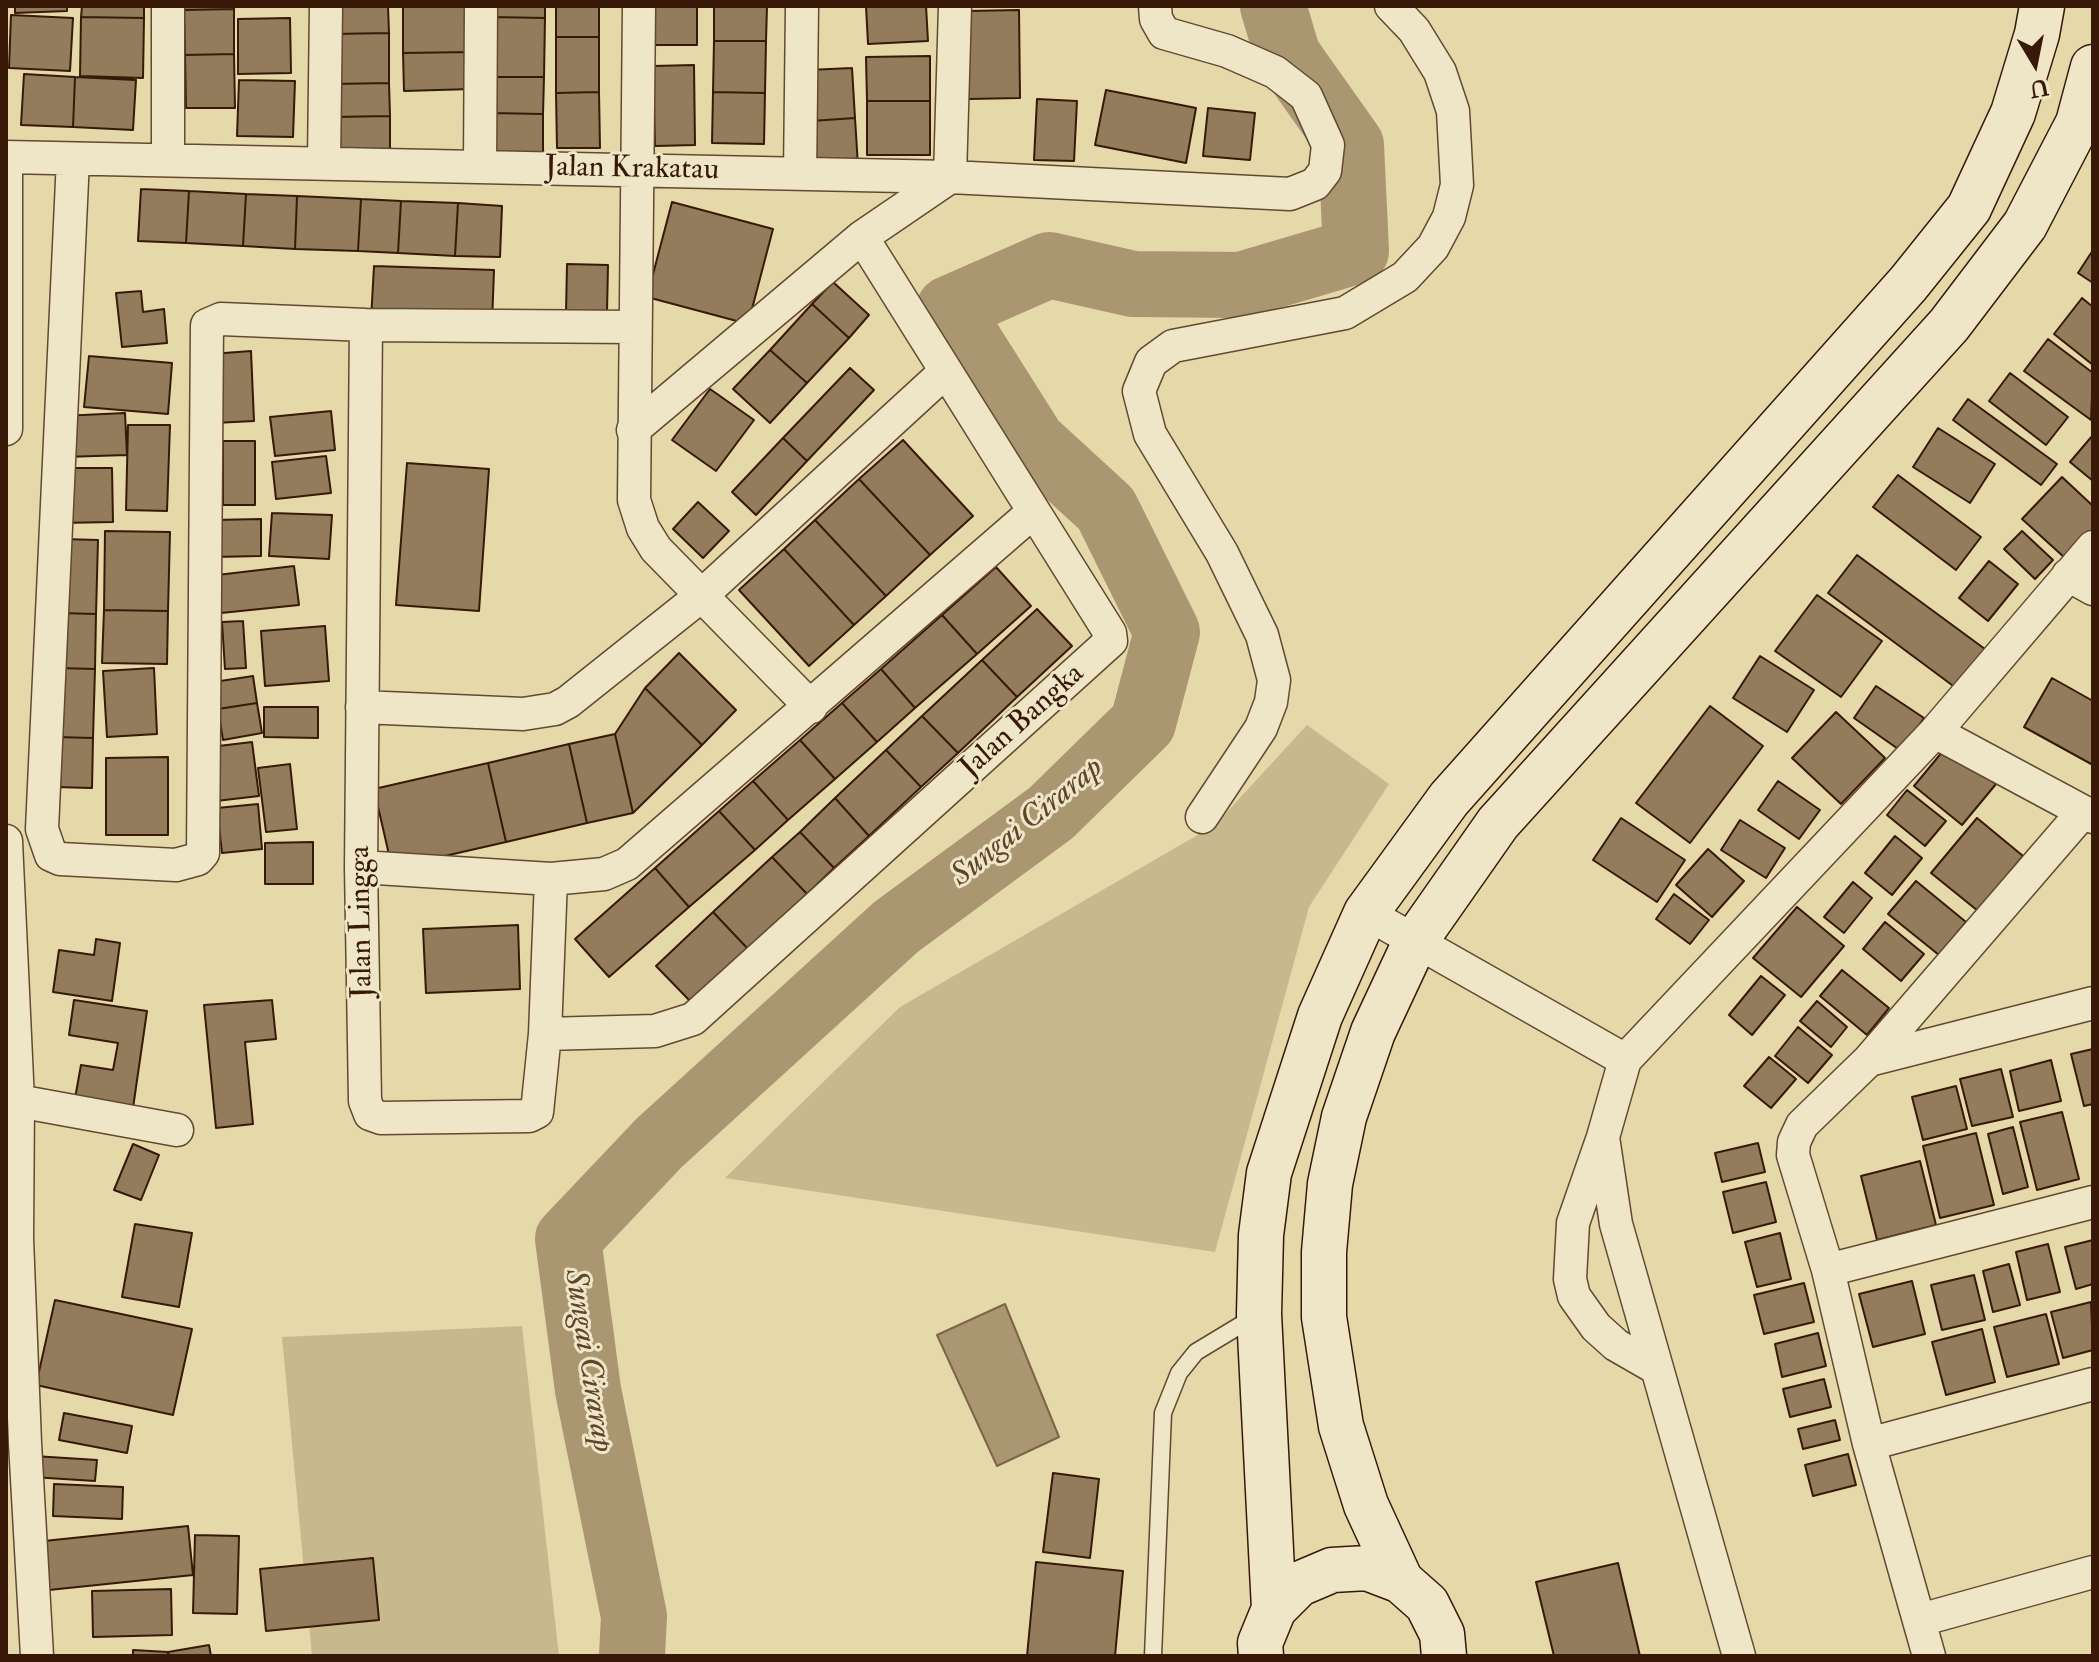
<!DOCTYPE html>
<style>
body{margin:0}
#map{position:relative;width:2099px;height:1662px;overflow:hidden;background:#e5d8a9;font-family:"IM FELL Double Pica",serif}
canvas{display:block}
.frame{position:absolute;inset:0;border:8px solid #381908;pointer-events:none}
.north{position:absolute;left:1995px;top:24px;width:80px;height:80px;-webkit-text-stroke:6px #eee6c7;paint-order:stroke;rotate:170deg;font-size:22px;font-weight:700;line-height:32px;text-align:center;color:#381908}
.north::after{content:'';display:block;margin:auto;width:28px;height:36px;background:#381908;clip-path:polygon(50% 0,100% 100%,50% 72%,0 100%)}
</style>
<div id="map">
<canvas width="2099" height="1662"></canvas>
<div class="frame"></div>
<div class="north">U</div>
</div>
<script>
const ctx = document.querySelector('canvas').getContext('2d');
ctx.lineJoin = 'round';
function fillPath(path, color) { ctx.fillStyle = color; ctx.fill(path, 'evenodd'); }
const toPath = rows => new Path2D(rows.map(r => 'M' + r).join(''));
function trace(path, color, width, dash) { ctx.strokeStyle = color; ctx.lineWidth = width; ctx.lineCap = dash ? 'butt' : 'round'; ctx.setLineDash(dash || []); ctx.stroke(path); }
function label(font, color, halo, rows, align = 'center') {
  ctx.font = font + ' "IM FELL Double Pica",serif'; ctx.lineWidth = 6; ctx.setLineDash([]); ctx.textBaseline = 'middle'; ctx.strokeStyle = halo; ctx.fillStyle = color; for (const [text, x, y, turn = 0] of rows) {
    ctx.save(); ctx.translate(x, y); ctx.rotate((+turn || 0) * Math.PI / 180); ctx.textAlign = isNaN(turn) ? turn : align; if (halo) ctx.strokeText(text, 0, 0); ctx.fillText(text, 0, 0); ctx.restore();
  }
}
fillPath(toPath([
 [1307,725,1389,784,1309,907,1215,1252,725,1178,900,1007,1215,825],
 [522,1326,559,1656,312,1656,282,1337]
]), '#c8b88e');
const water = toPath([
 [1005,1304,1059,1437,997,1466,937,1335,1005,1304]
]);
fillPath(water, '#aa9772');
trace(water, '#7c6548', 2);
trace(toPath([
 [632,1656,634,1616,588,1390,568,1239,659,1143,896,927,1051,813,1143,723,1167,632,1106,509,1033,442,949,309,1049,265,1133,284,1241,285,1356,251,1351,145,1288,56,1273,6]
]), '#aa9772', 66);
const building = toPath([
 [15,6,67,6,67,11,15,13,15,6],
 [82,6,144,6,144,18,81,17,82,6],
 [184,6,234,6,234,9,184,10,184,6],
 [332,6,388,6,389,33,333,34,332,6],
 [403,6,470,6,471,52,403,53,403,6],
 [493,6,545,6,545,18,493,17,493,6],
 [556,6,599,6,599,37,556,37,556,6],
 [655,6,697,6,697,45,655,45,655,6],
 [714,6,767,6,766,41,714,41,714,6],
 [866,6,926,6,928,41,868,44,866,6],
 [234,9,234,54,185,55,184,10,234,9],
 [1019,10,1020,98,968,99,967,11,1019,10],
 [11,15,73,18,70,71,9,68,11,15],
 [81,17,144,18,143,78,80,76,81,17],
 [493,17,545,18,544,77,492,77,493,17],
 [290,18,291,73,238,74,238,19,290,18],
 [389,33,389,83,334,84,333,34,389,33],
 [556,37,599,37,599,92,556,93,556,37],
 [714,41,766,41,765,93,713,92,714,41],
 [471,52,472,89,404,91,403,53,471,52],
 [234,54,235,108,186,108,185,55,234,54],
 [930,56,930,101,867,101,866,57,930,56],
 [694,65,695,145,655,146,653,66,694,65],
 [852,68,855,118,811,121,808,70,852,68],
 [24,74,75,77,73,127,21,125,24,74],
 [75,77,136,80,133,130,73,127,75,77],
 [492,77,544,77,543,114,491,113,492,77],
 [239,80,295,81,293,137,237,136,239,80],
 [389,83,390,116,334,117,334,84,389,83],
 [1106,90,1196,108,1186,163,1095,145,1106,90],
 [599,92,600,148,557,148,556,93,599,92],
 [713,92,765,93,764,144,712,143,713,92],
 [1037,99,1077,101,1074,161,1034,160,1037,99],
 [867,101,930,101,930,155,867,155,867,101],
 [1208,108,1255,113,1250,160,1203,156,1208,108],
 [491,113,543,114,543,157,490,156,491,113],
 [390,116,390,151,335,152,334,117,390,116],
 [855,118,858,166,814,168,811,121,855,118],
 [141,189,189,191,186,243,138,241,141,189],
 [189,191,246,194,243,246,186,243,189,191],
 [246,194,297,196,295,249,243,246,246,194],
 [297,196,361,199,358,251,295,249,297,196],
 [361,199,401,201,398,253,358,251,361,199],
 [401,201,458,203,455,256,398,253,401,201],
 [672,202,773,229,748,324,647,297,672,202],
 [458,203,502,206,500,257,455,256,458,203],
 [2093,250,2093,283,2078,273,2093,250],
 [567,264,608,265,607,313,566,313,567,264],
 [374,266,494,270,492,324,371,320,374,266],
 [833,282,869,315,849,338,812,304,833,282],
 [141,291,143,312,164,309,167,343,122,347,116,293,141,291],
 [2082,298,2093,307,2093,365,2054,334,2082,298],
 [812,304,849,338,807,383,770,350,812,304],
 [2048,339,2093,373,2091,420,2024,371,2048,339],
 [770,350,807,383,770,423,733,389,770,350],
 [251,351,254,421,214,423,211,354,251,351],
 [89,356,172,363,168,414,84,407,89,356],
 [850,368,874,390,807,461,783,438,850,368],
 [2010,373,2068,417,2046,445,1989,401,2010,373],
 [710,389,754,420,716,471,672,440,710,389],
 [1968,399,2057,464,2041,485,1953,420,1968,399],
 [331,411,335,450,275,456,270,417,331,411],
 [125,413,127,455,64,457,62,416,125,413],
 [128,425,170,425,167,511,126,510,128,425],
 [1938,428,1995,464,1970,503,1913,467,1938,428],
 [2093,435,2093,481,2070,462,2093,435],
 [783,438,807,461,756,515,732,492,783,438],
 [903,440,973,516,930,555,859,479,903,440],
 [223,441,255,441,255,505,223,505,223,441],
 [326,456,331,493,276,499,272,462,326,456],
 [407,463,489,469,479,611,396,605,407,463],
 [60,468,112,468,113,522,60,523,60,468],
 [1898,475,1981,537,1956,570,1873,507,1898,475],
 [2062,477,2093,506,2093,529,2065,558,2022,519,2062,477],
 [859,479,930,555,886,596,815,520,859,479],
 [698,502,729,531,703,558,673,529,698,502],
 [272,513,332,515,329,559,269,556,272,513],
 [261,519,261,556,214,557,214,520,261,519],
 [815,520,886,596,854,625,784,549,815,520],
 [105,531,170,532,168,611,104,610,105,531],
 [2022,531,2053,560,2035,579,2004,549,2022,531],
 [62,539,98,540,96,614,59,613,62,539],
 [784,549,854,625,809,666,739,590,784,549],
 [1857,555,1989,652,1960,691,1828,593,1857,555],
 [1989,561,2018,584,1988,621,1959,598,1989,561],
 [294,566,299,605,221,613,217,575,294,566],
 [996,567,1031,606,977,654,942,615,996,567],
 [1817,595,1882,641,1841,697,1775,651,1817,595],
 [1037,609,1072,646,1017,697,982,660,1037,609],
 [104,610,168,611,167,664,102,663,104,610],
 [59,613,96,614,95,669,58,668,59,613],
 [942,615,977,654,915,708,881,669,942,615],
 [243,621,246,668,225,669,222,622,243,621],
 [325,626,329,681,265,686,261,631,325,626],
 [679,653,736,710,702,745,645,688,679,653],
 [1760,656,1814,690,1787,732,1733,698,1760,656],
 [982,660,1017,697,958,753,922,716,982,660],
 [58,668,95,669,93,738,56,737,58,668],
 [154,668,157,734,107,737,103,671,154,668],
 [881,669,915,708,877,742,842,703,881,669],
 [253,676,257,703,218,709,214,682,253,676],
 [2052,678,2093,701,2093,765,2024,727,2052,678],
 [1876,686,1924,718,1901,751,1854,718,1876,686],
 [645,688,702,745,633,813,615,734,645,688],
 [257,703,262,733,223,740,218,709,257,703],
 [842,703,877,742,835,779,800,740,842,703],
 [1710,706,1763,746,1690,843,1636,803,1710,706],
 [264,707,318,707,318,738,264,737,264,707],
 [1836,712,1885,758,1841,804,1792,758,1836,712],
 [922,716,958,753,921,787,886,750,922,716],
 [615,734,633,813,587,823,569,744,615,734],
 [56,737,93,738,92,788,54,787,56,737],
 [800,740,835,779,788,820,753,781,800,740],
 [252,742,259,796,216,801,210,747,252,742],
 [569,744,587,823,506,842,488,763,569,744],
 [1948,745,1996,784,1962,825,1914,786,1948,745],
 [886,750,921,787,869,836,835,798,886,750],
 [168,757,168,835,106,835,106,758,168,757],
 [488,763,506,842,392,868,374,789,488,763],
 [290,764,297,829,266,832,258,768,290,764],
 [753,781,788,820,755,850,719,811,753,781],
 [1778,781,1820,810,1799,839,1758,810,1778,781],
 [1907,790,1946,821,1925,846,1887,815,1907,790],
 [835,798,869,836,834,868,800,832,835,798],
 [258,804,262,849,222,853,217,808,258,804],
 [719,811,755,850,689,907,655,868,719,811],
 [1621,818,1685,860,1657,902,1593,860,1621,818],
 [1977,818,2023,856,1978,911,1931,873,1977,818],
 [1740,820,1785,848,1766,878,1721,850,1740,820],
 [800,832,834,868,807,894,772,857,800,832],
 [1895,836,1922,858,1892,895,1865,873,1895,836],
 [313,842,313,884,265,884,265,843,313,842],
 [1708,849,1744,881,1712,917,1676,885,1708,849],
 [772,857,807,894,748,949,713,912,772,857],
 [655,868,689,907,609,977,575,939,655,868],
 [1916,881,1966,922,1939,955,1888,914,1916,881],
 [1853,882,1872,898,1844,933,1824,917,1853,882],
 [1674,894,1709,920,1690,944,1656,919,1674,894],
 [1797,907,1844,946,1801,997,1753,958,1797,907],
 [713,912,748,949,691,1002,656,966,713,912],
 [1885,922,1924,954,1901,981,1863,949,1885,922],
 [518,925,520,989,426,993,423,929,518,925],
 [96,939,120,943,112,1001,53,992,59,950,94,955,96,939],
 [1842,970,1889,1008,1867,1035,1820,996,1842,970],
 [1761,976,1785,995,1752,1035,1729,1015,1761,976],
 [74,1000,147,1011,132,1115,74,1104,81,1065,113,1070,118,1043,69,1035,74,1000],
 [272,1000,276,1039,245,1042,253,1124,216,1128,204,1005,272,1000],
 [1817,1001,1847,1027,1831,1047,1800,1021,1817,1001],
 [1798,1027,1832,1055,1808,1083,1775,1056,1798,1027],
 [2093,1049,2093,1104,2084,1106,2071,1054,2093,1049],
 [1769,1057,1796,1079,1771,1108,1744,1086,1769,1057],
 [2051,1060,2061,1101,2019,1111,2010,1071,2051,1060],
 [2001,1069,2013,1117,1972,1126,1960,1079,2001,1069],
 [1956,1086,1967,1129,1923,1140,1912,1097,1956,1086],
 [2062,1112,2079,1179,2037,1190,2020,1122,2062,1112],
 [2013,1127,2028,1187,2003,1194,1988,1134,2013,1127],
 [1976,1133,1994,1205,1940,1218,1923,1146,1976,1133],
 [1758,1143,1765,1172,1722,1182,1715,1153,1758,1143],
 [133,1144,159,1155,141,1200,114,1190,133,1144],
 [1920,1161,1936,1225,1877,1240,1861,1176,1920,1161],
 [1766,1182,1776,1222,1733,1233,1723,1192,1766,1182],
 [135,1224,192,1233,179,1307,122,1297,135,1224],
 [1780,1233,1791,1279,1757,1287,1745,1242,1780,1233],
 [2093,1240,2093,1284,2076,1289,2065,1247,2093,1240],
 [2048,1244,2060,1292,2027,1300,2016,1252,2048,1244],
 [2009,1264,2020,1305,1993,1312,1983,1271,2009,1264],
 [1974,1275,1985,1320,1942,1330,1931,1285,1974,1275],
 [1912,1281,1925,1334,1873,1347,1859,1294,1912,1281],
 [1804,1283,1814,1322,1764,1334,1754,1295,1804,1283],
 [55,1300,192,1329,173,1415,36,1385,55,1300],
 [2091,1302,2093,1350,2063,1358,2051,1312,2091,1302],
 [2046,1314,2059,1364,2007,1377,1994,1327,2046,1314],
 [1982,1329,1995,1382,1946,1395,1932,1342,1982,1329],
 [1818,1333,1826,1366,1782,1377,1775,1344,1818,1333],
 [1824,1379,1831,1407,1790,1417,1783,1389,1824,1379],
 [64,1413,132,1426,127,1453,59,1440,64,1413],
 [1835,1420,1840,1440,1803,1449,1798,1429,1835,1420],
 [1848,1454,1856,1485,1813,1496,1805,1465,1848,1454],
 [34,1456,97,1460,95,1481,32,1477,34,1456],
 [1053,1473,1099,1479,1090,1558,1043,1552,1053,1473],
 [54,1484,123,1487,122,1519,53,1516,54,1484],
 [188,1526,193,1575,49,1590,44,1541,188,1526],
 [195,1535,239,1536,237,1614,193,1613,195,1535],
 [373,1558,379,1620,266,1631,260,1569,373,1558],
 [1036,1562,1123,1571,1115,1656,1027,1656,1036,1562],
 [1618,1563,1640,1656,1554,1656,1536,1582,1618,1563],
 [171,1589,172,1635,93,1637,92,1591,171,1589],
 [209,1645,211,1656,169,1656,168,1652,209,1645],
 [133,1650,168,1652,168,1656,133,1656,133,1650]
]);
fillPath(building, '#927c5c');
trace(building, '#381908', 2);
const lane = toPath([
 [1153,1656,1163,1413,1179,1373,1196,1352,1254,1317]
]);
const street = toPath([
 [168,6,168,158],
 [639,6,634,500,643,528,656,549,811,707],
 [6,157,950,177,1290,194,1315,184,1325,171,1328,145,1306,96,1275,72,1227,51,1164,33,1156,19,1155,6],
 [73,159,42,829,51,855,60,859,176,865,198,859,203,853,207,325,221,319,366,325,635,327],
 [324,162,326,6],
 [480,166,481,6],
 [6,171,6,429],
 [800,174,802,6],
 [366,325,361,867,365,1101,370,1114,381,1118,529,1116,537,1112,545,1034,551,879],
 [633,430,862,237,950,177,955,6],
 [2068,575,2093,589],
 [362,707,523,714,555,709,568,702,701,596,945,372],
 [1935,732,2093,817],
 [1202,817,1261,728,1271,702,1274,680,1262,635,1222,553,1150,434,1139,391,1151,362,1173,346,1345,313,1405,277,1433,247,1449,217,1457,185,1453,111,1440,72,1414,30,1391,6],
 [6,841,18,1101,17,1238,25,1443,37,1656],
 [361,867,551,879,604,874,627,864,1032,513],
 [1366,913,1625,1060],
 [545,1034,655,1031,693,1019,1111,641,1110,633,862,237],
 [1869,1060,2093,1003],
 [18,1101,177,1130],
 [1602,1140,1573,1223,1570,1279,1574,1296,1596,1327,1616,1345,1656,1368],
 [1828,1270,2093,1202],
 [1869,1444,2093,1384],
 [1920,1620,2093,1572],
 [1739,1656,1616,1224,1603,1137,1625,1060,1935,732,2093,547],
 [1929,1656,1869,1444,1828,1270,1793,1155,1794,1142,1802,1125,1869,1060,2083,812]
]);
const secondary = toPath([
 [1401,1581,1366,1505,1341,1426,1324,1317,1324,1252,1330,1184,1344,1117,1373,1032,1416,940,1498,823,1949,325,2025,225,2078,123,2093,67],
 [1274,1609,1259,1314,1261,1235,1269,1173,1320,1016,1366,913,1449,799,1908,284,1969,208,2013,113,2037,34,2042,6],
 [1261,1656,1260,1643,1274,1609,1299,1584,1332,1570,1367,1568,1401,1581,1427,1604,1442,1634,1444,1656]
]);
trace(lane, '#634930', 19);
trace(street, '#634930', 35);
trace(secondary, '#381908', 47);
trace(lane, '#eee6c7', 16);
trace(street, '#eee6c7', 32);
trace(secondary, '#eee6c7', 44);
label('30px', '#381908', '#eee6c7', [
 ["Jalan Krakatau",632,170,1],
 ["Jalan Bangka",1023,722,-42],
 ["Jalan Lingga",363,922,-91]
]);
label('italic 32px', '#60452d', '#eee6c7', [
 ["Sungai Cirarap",1028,823,-39],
 ["Sungai Cirarap",587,1361,81]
]);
</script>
